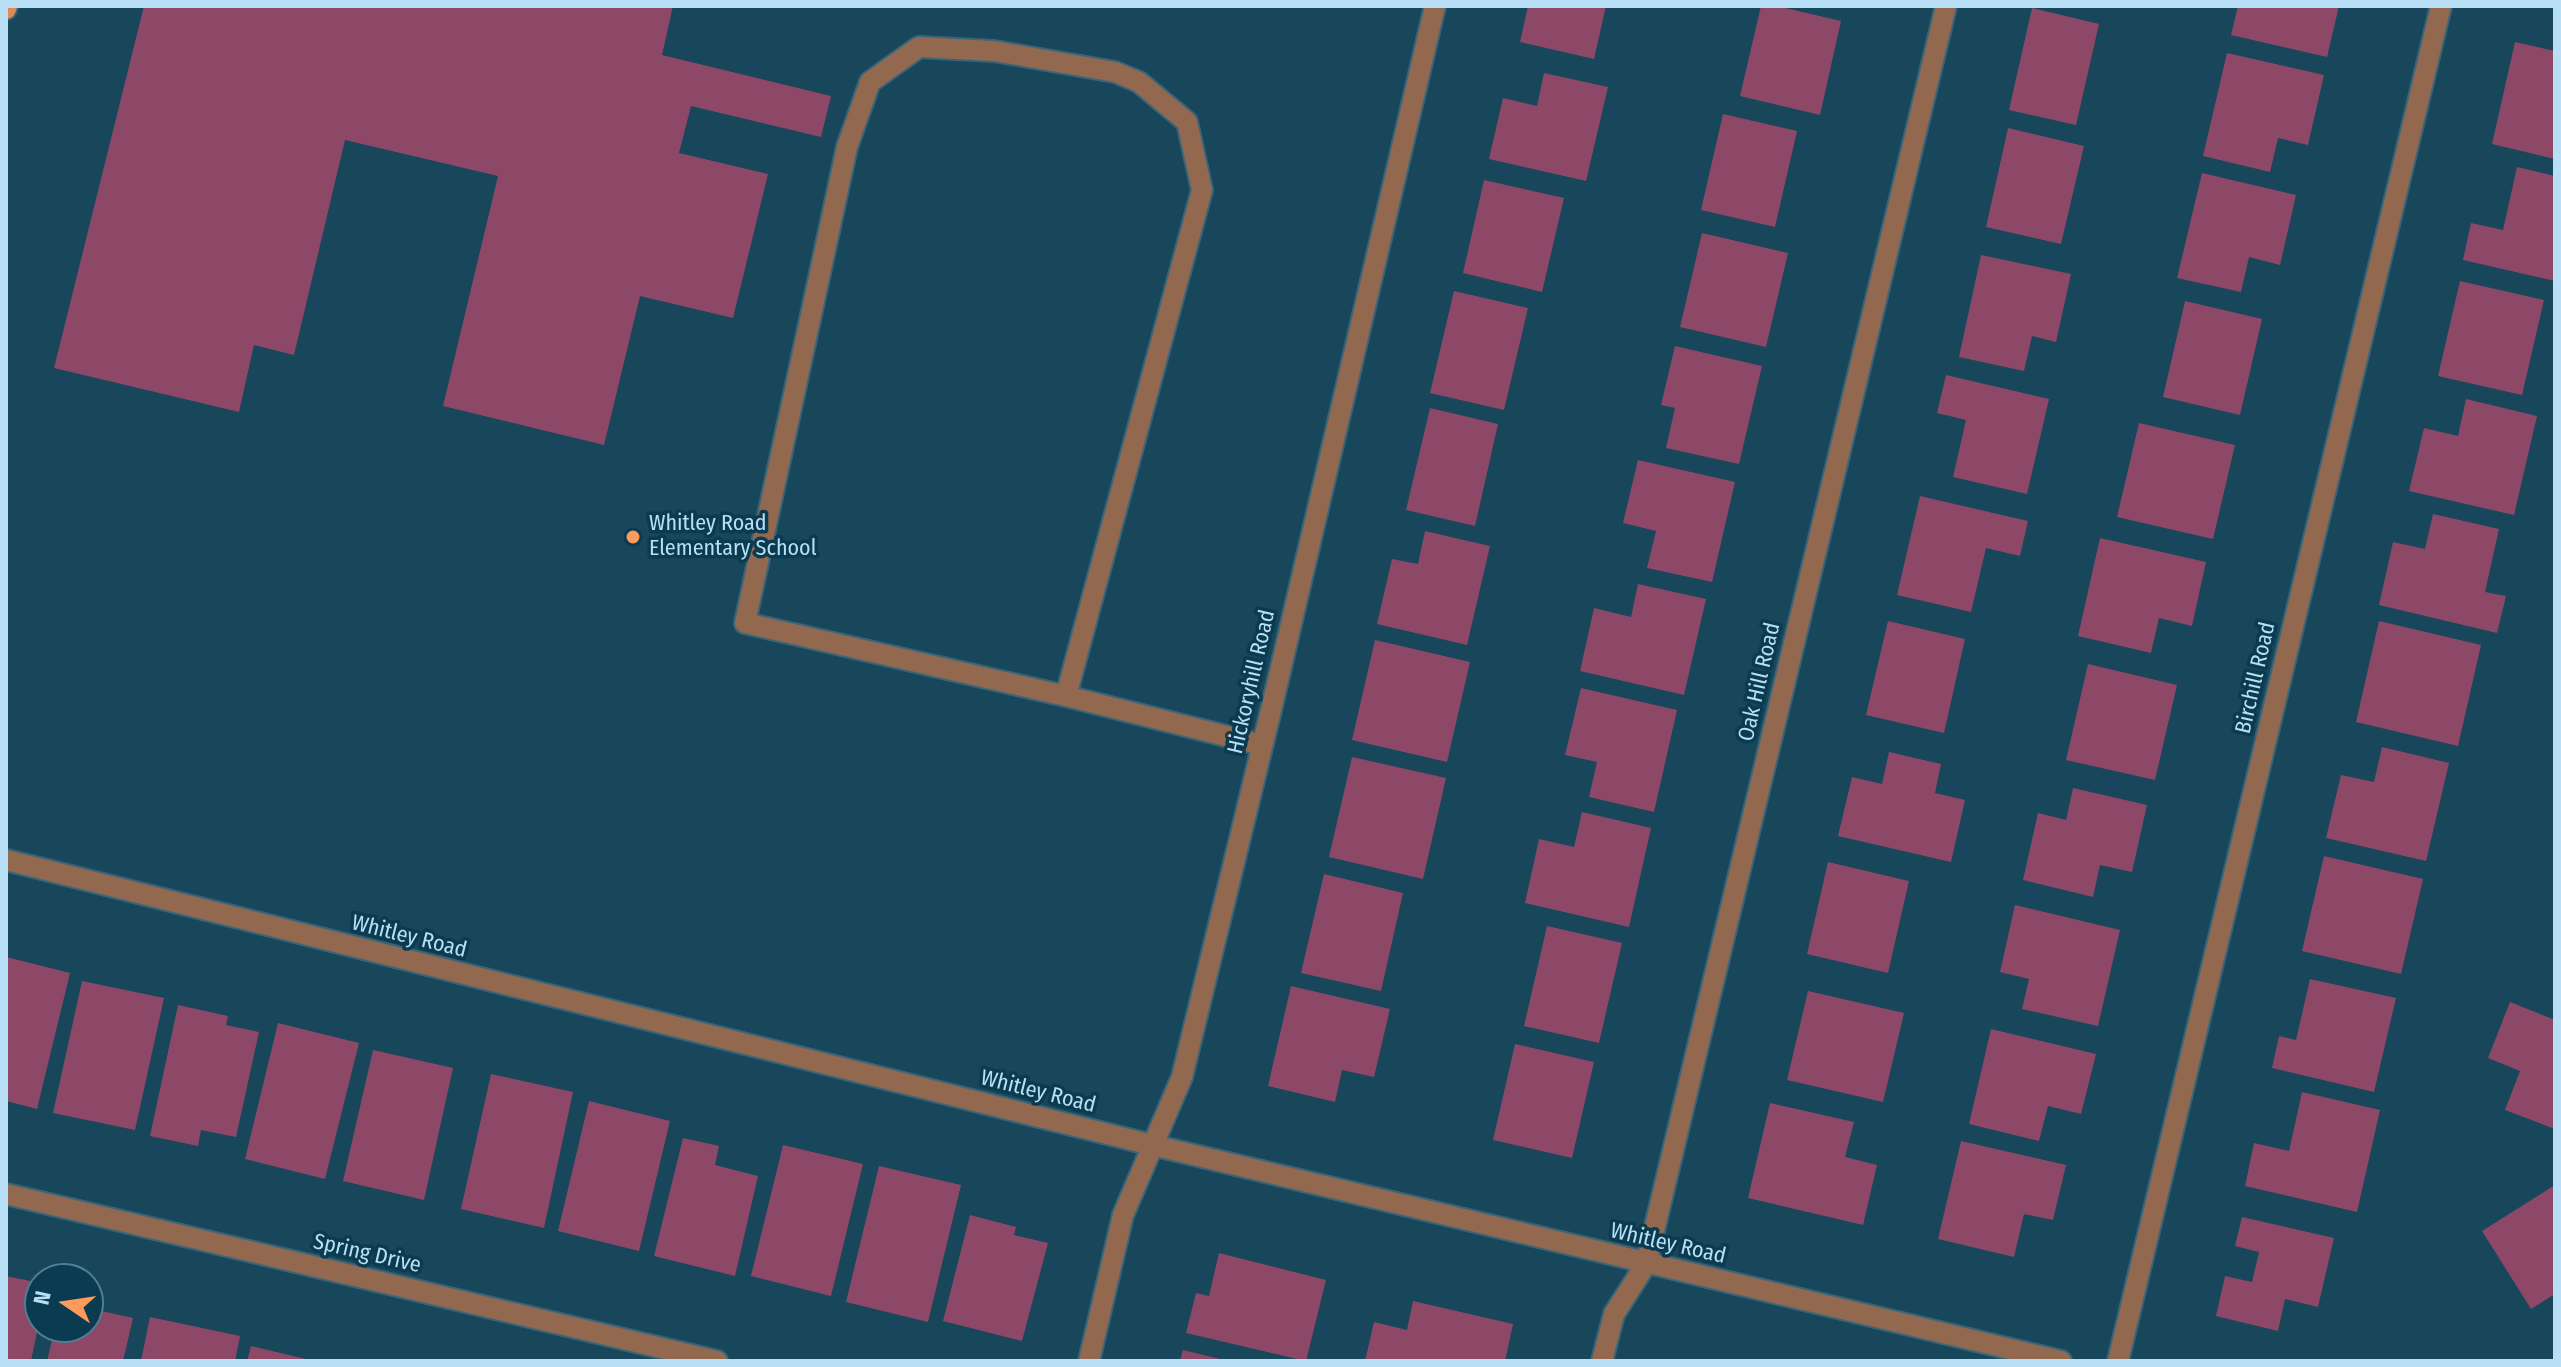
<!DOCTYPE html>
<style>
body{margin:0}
#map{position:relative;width:2561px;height:1367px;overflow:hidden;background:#18465b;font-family:"Fira Sans Condensed",sans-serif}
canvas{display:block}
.frame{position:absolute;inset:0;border:8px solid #b8dff5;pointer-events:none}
.north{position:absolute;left:24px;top:1263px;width:80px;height:80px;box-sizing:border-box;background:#0b3b50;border:2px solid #507d92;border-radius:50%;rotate:283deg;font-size:22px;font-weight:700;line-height:32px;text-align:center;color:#b8dff5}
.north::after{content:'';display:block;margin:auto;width:28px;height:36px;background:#ff9b5a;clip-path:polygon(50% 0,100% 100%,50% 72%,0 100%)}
</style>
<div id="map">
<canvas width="2561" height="1367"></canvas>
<div class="frame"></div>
<div class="north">N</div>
</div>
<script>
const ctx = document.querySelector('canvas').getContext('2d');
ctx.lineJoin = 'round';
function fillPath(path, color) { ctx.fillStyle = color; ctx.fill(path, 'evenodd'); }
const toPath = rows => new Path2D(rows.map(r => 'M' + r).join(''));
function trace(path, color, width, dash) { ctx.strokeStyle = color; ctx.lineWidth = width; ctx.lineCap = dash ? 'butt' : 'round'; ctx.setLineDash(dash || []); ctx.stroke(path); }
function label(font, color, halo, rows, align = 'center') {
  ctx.font = font + ' "Fira Sans Condensed",sans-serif'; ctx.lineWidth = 7; ctx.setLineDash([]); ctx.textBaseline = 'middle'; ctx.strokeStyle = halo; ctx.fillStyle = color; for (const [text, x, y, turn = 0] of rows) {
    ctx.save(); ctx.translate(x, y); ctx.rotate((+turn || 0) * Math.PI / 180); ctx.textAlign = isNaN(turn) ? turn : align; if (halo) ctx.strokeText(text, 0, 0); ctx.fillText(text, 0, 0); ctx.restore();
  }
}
fillPath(toPath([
 [144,6,673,6,662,55,831,96,821,137,691,106,679,153,768,174,733,318,640,296,604,445,443,406,498,176,345,140,294,355,254,345,239,412,54,368],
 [1528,6,1606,6,1594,59,1520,42],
 [1761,6,1777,6,1841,21,1820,115,1740,96],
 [2238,6,2339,6,2327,57,2231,35],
 [2032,8,2099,24,2076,125,2009,110],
 [2515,42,2555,51,2555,159,2492,144],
 [2227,53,2324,75,2308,145,2278,138,2270,172,2203,156],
 [1544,73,1608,87,1586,181,1489,159,1503,98,1537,106],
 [1723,114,1797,131,1775,227,1701,210],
 [2008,128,2084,146,2061,244,1986,227],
 [2517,167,2555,176,2555,281,2463,260,2471,223,2503,230],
 [2202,173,2296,195,2280,265,2249,257,2241,292,2177,278],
 [1484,180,1564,198,1542,292,1463,273],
 [1702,233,1788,253,1766,347,1680,327],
 [1981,255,2071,274,2056,342,2032,336,2024,371,1959,357],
 [2460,281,2544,300,2522,395,2438,376],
 [1454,291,1528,308,1504,410,1430,393],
 [2185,301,2262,319,2240,415,2163,397],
 [1675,346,1762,366,1739,464,1666,448,1675,408,1661,405],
 [1946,375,2049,399,2027,494,1953,477,1966,420,1937,413],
 [2466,399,2537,416,2514,515,2409,491,2424,428,2458,436],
 [1430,408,1498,424,1475,526,1406,510],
 [2139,423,2235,445,2213,539,2117,517],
 [1638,460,1735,482,1712,582,1647,568,1656,531,1623,523],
 [1920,496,2028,521,2020,556,1986,548,1971,612,1897,595],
 [2433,514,2499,529,2485,592,2506,596,2497,633,2379,605,2393,542,2425,549],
 [1425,531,1490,546,1467,645,1377,624,1392,559,1418,564],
 [2100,538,2206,562,2192,626,2159,618,2151,653,2078,636],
 [1638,584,1706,599,1684,695,1580,671,1594,608,1631,617],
 [1888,621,1965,639,1944,733,1866,715],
 [2379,621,2481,645,2458,746,2356,722],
 [1375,640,1470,662,1447,762,1352,740],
 [2088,664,2177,685,2155,780,2066,760],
 [1581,688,1677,710,1654,812,1589,797,1597,762,1565,755],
 [2382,747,2449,763,2426,861,2326,838,2341,775,2374,782],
 [1889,752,1941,764,1935,793,1965,800,1951,862,1838,836,1852,777,1882,784],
 [1352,757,1446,778,1423,879,1329,857],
 [2073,788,2147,805,2132,872,2100,865,2093,897,2023,880,2038,813,2066,820],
 [1582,812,1651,828,1629,927,1525,903,1539,839,1574,847],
 [2324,856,2423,879,2401,974,2302,951],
 [1828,862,1909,881,1888,973,1807,954],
 [1324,874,1403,893,1381,991,1301,973],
 [2015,905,2120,930,2098,1026,2022,1009,2029,979,2000,972],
 [1547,926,1622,943,1599,1043,1524,1026],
 [6,957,70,973,37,1109,6,1101],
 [2310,979,2396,998,2374,1092,2272,1068,2279,1036,2296,1040],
 [82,981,164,998,135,1130,53,1113],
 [1291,986,1390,1009,1374,1077,1342,1070,1335,1102,1268,1086],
 [1808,991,1904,1013,1883,1102,1787,1080],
 [2510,1002,2555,1020,2555,1129,2505,1110,2520,1071,2488,1058],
 [178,1005,228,1016,226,1025,259,1032,236,1137,201,1130,198,1146,150,1136],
 [278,1023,359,1043,325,1179,245,1159],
 [1991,1029,2096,1054,2081,1114,2048,1106,2039,1141,1969,1124],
 [1515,1044,1594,1062,1572,1158,1493,1140],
 [373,1050,453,1068,424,1200,343,1181],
 [491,1074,573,1092,544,1228,461,1209],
 [2302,1092,2380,1110,2357,1212,2245,1186,2254,1143,2289,1151],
 [589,1101,670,1121,639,1251,558,1231],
 [1770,1103,1854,1122,1845,1157,1877,1165,1863,1225,1748,1198],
 [683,1138,719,1146,715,1165,758,1176,735,1276,654,1256],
 [1961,1141,2066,1165,2053,1220,2024,1214,2014,1257,1938,1239],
 [783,1145,863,1164,831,1296,751,1276],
 [879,1166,961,1185,928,1322,846,1302],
 [2555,1185,2555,1294,2531,1309,2482,1231],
 [970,1215,1016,1227,1014,1235,1048,1243,1022,1341,943,1321],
 [2242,1217,2334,1238,2318,1307,2285,1299,2278,1331,2216,1316,2225,1276,2252,1282,2259,1252,2235,1246],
 [1219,1253,1326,1280,1306,1361,1186,1333,1196,1293,1209,1296],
 [6,1276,40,1283,40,1318,31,1361,6,1361],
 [1413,1301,1513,1324,1505,1361,1365,1361,1374,1322,1407,1330],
 [88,1308,133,1318,123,1361,47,1361,55,1327,88,1327],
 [150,1317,240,1336,235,1361,141,1361],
 [251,1346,310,1360,310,1361,247,1361],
 [1183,1350,1224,1360,1224,1361,1180,1361]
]), '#8d4868');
const minor = toPath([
 [1066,696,1202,190,1187,122,1139,82,1115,72,994,51,919,47,870,82,847,147,745,623,1066,696,1262,745],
 [6,860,1152,1145,2061,1361],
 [6,1194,717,1361],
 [1089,1361,1123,1215,1182,1077,1272,706,1435,6],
 [1602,1361,1614,1314,1646,1264,1946,6],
 [2118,1361,2441,6]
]);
const major = toPath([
 [6,9,7,6]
]);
trace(minor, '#38657a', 24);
trace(major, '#38657a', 24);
trace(minor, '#92684e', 20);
trace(major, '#e18a53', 20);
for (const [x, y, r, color] of [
 [633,537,8,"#ff9b5a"]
]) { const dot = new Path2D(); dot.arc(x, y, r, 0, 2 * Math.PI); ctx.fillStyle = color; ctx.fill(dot); trace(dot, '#0b3b50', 3); }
label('22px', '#b8dff5', '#0b3b50', [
 ["Whitley Road",649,524],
 ["Elementary School",649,549]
], 'left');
label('22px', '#b8dff5', '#0b3b50', [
 ["Birchill Road",2256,678,-77],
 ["Hickoryhill Road",1252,682,-77],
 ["Oak Hill Road",1760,682,-77],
 ["Whitley Road",409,937,14],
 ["Whitley Road",1038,1092,14],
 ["Whitley Road",1668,1244,13],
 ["Spring Drive",367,1254,13]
]);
</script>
